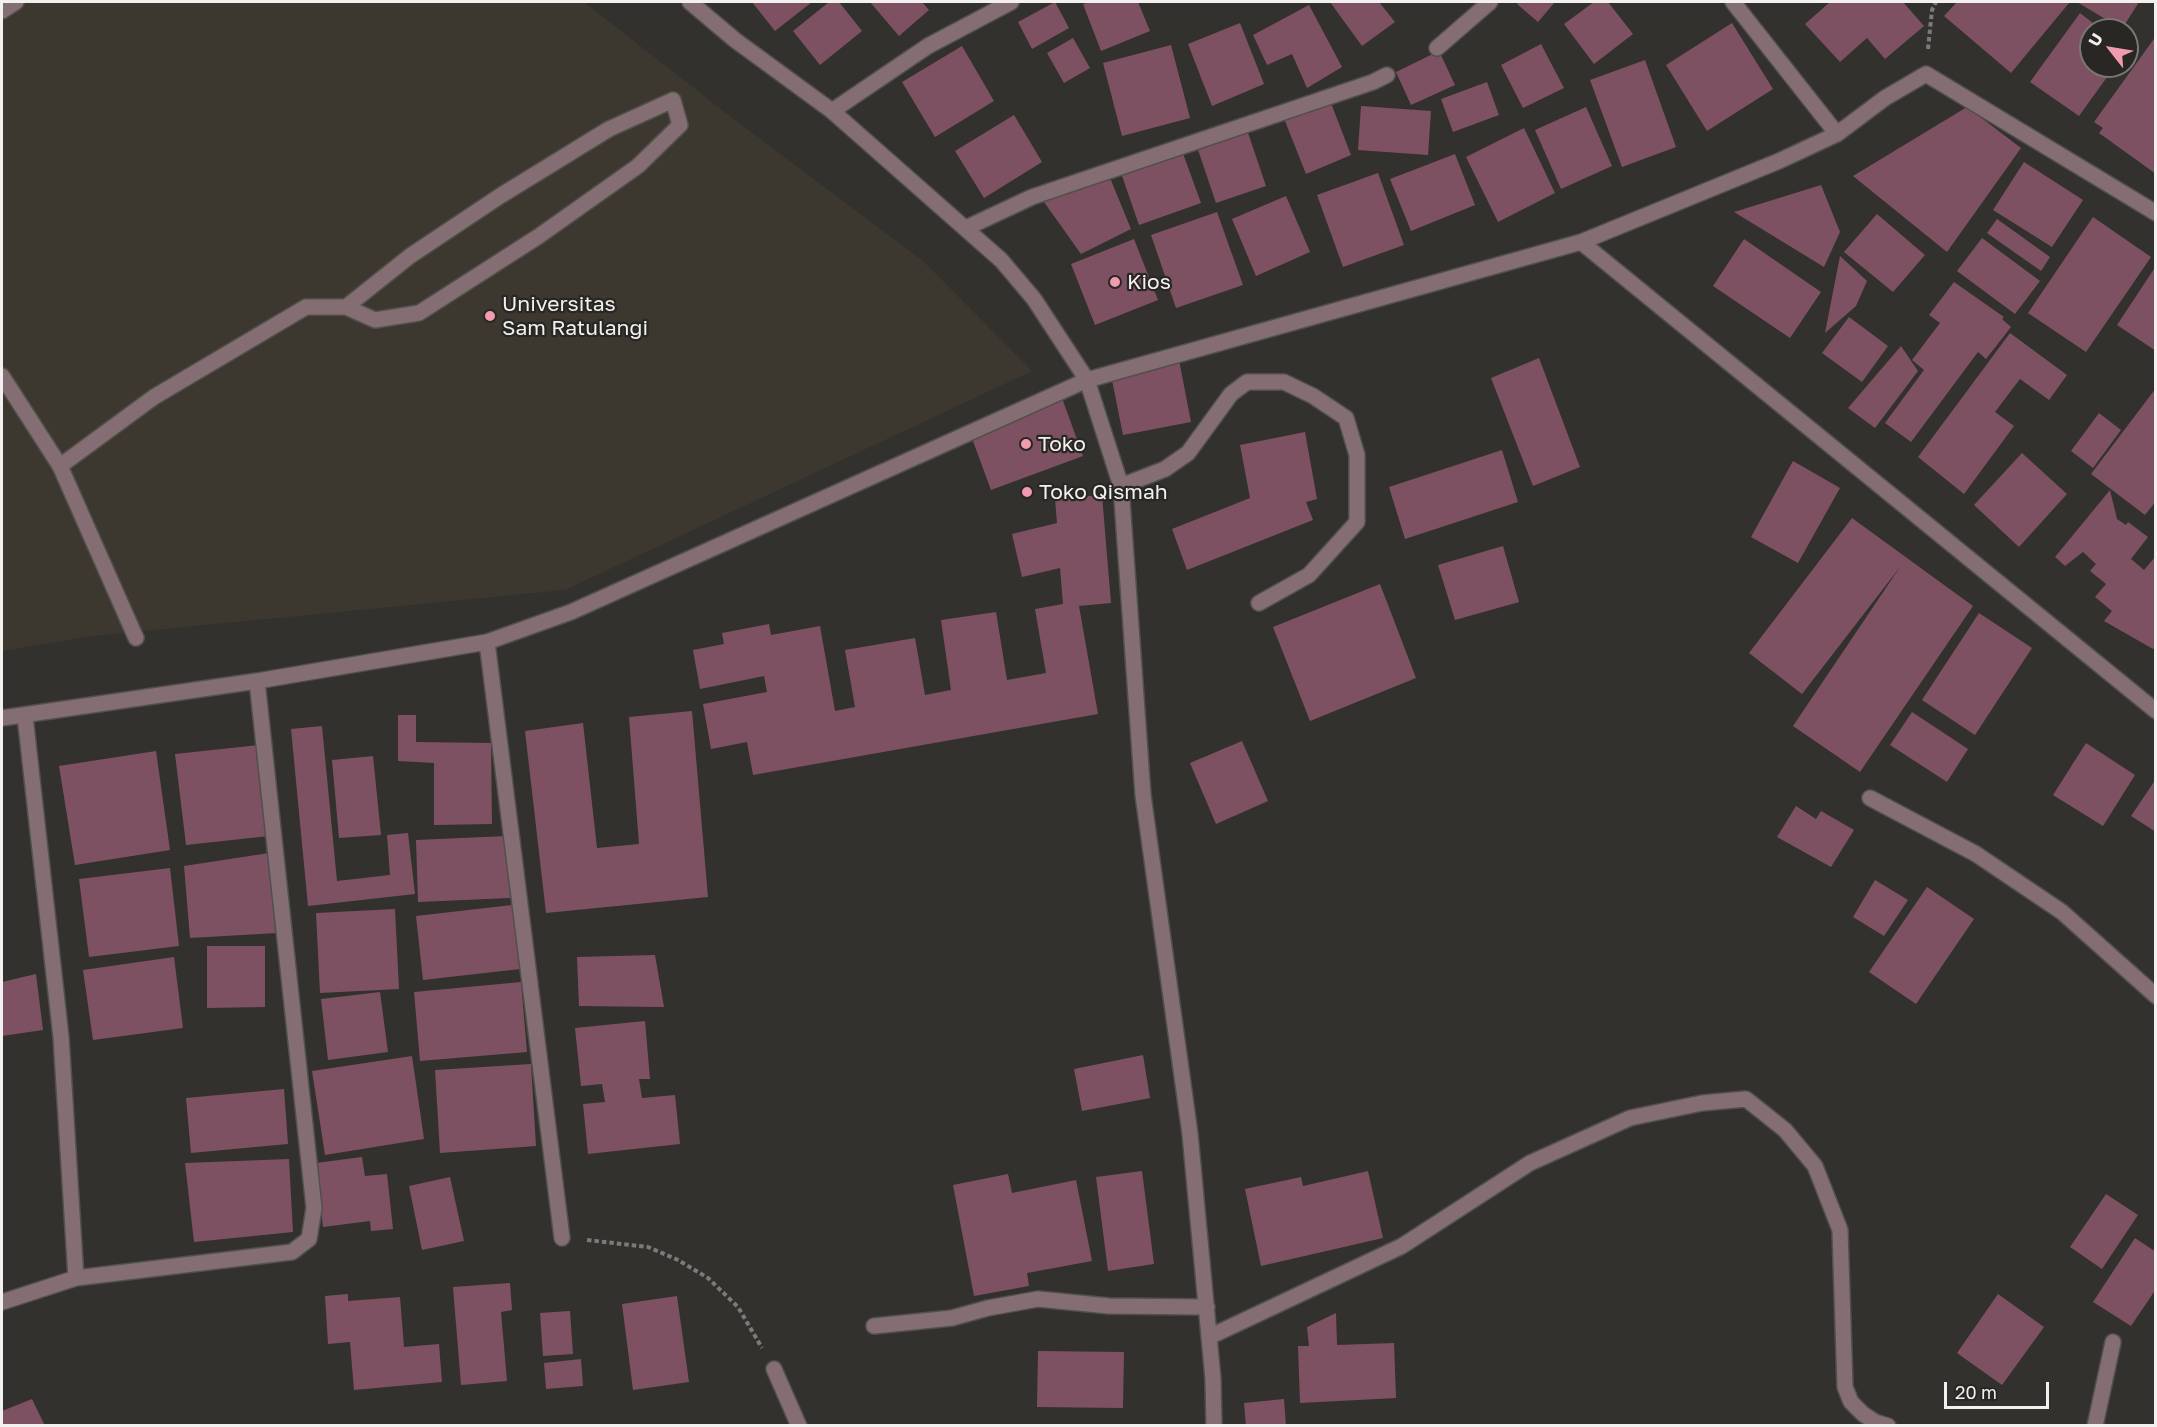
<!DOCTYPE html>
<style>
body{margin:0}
#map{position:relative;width:2157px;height:1427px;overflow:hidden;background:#32312e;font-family:"Golos Text",sans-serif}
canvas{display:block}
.frame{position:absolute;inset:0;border:3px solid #f2f1ef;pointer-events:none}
.north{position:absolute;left:2079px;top:18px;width:60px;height:60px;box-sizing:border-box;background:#282724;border:2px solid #797875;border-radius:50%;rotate:301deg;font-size:16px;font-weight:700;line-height:24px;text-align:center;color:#f2f1ef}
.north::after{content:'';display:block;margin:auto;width:21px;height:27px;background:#f29aaf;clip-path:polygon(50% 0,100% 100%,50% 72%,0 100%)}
.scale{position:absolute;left:1944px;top:1382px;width:105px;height:27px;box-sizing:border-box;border:3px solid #f2f1ef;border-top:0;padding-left:8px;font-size:18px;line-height:21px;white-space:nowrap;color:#f2f1ef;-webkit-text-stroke:4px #282724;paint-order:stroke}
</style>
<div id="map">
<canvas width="2157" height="1427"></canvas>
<div class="frame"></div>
<div class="north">U</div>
<div class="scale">20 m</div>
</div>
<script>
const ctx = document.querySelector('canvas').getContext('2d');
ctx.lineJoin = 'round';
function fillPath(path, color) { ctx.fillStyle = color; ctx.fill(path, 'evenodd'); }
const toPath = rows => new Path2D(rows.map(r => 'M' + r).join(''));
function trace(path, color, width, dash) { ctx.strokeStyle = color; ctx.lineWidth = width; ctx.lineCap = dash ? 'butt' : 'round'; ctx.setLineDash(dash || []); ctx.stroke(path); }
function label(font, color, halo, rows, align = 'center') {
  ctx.font = font + ' "Golos Text",sans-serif'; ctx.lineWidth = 4.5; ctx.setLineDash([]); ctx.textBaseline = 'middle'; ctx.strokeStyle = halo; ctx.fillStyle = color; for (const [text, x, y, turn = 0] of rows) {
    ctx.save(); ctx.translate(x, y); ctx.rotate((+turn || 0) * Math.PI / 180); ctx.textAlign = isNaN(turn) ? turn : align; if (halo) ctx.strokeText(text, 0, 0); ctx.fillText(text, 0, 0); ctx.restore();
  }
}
fillPath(toPath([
 [2,2,584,2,722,110,923,261,1032,371,565,590,92,636,2,651]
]), '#3d382f');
fillPath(toPath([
 [752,2,812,2,775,31],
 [829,2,839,2,862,31,820,65,793,31],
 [870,2,922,2,929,10,899,36],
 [1055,2,1069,28,1032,49,1018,22],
 [1090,2,1138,2,1150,31,1101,51,1083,4],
 [1330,2,1379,2,1395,22,1362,46],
 [1519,2,1555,2,1538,22,1517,4],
 [1594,2,1608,2,1633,34,1594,64,1564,24],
 [1830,2,1903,2,1924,26,1885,59,1867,38,1840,62,1805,24],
 [1957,2,2067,2,2069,3,2011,73,1944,16],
 [2077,2,2139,2,2122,29],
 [1309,5,1342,67,1307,88,1292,54,1267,65,1253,35],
 [2080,13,2102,30,2091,30,2091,66,2115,66,2079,116,2030,82],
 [1240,23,1264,84,1212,106,1188,44],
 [1732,23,1773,89,1707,131,1666,65],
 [2156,36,2156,174,2099,133,2103,128,2094,122],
 [1073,38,1090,68,1064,83,1047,53],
 [1541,44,1564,88,1523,108,1501,65],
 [1171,45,1190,118,1122,136,1103,63],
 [962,46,994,101,935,137,902,82],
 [1439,51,1455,85,1411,105,1396,72],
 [1645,60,1676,147,1622,167,1590,80],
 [1487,82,1499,115,1453,132,1441,99],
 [1329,98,1351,155,1306,174,1283,116],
 [1361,106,1431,111,1428,155,1358,150],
 [1586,107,1612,166,1561,189,1535,130],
 [1967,107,2021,148,1947,252,1853,176],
 [1014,115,1042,162,984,198,955,151],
 [1246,127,1266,186,1216,203,1196,144],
 [1524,128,1555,193,1498,222,1466,157],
 [1181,148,1201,203,1139,225,1120,170],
 [1455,154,1475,205,1411,231,1390,179],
 [2024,162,2083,200,2052,247,1993,210],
 [1108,173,1131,229,1081,254,1044,202],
 [1378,173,1404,245,1343,267,1317,195],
 [1821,185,1840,232,1824,267,1734,212],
 [1286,196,1310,252,1256,276,1232,219],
 [1217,212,1243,285,1176,308,1151,235],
 [1877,214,1925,255,1893,292,1844,252],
 [2093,217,2151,257,2086,352,2028,313],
 [1997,219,2050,257,2041,271,1987,233],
 [1982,238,2040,281,2015,314,1957,271],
 [1134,239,1158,300,1095,325,1071,264],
 [1744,239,1821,292,1790,338,1713,286],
 [1840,256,1867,281,1856,306,1825,333],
 [2156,266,2156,351,2117,325],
 [1954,282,2004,317,2002,319,2011,327,1986,359,1978,352,1911,442,1885,423,1924,370,1912,360,1940,323,1929,315],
 [1849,317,1888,346,1862,382,1822,353],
 [2010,333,2067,375,2049,400,2020,379,1995,412,2014,426,1964,494,1918,457],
 [1901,346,1918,371,1875,428,1848,408],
 [1539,358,1580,467,1533,486,1491,378],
 [1179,360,1191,422,1123,435,1111,375],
 [2156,388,2156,501,2145,515,2091,474],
 [1062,398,1083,456,991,490,970,433],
 [2099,413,2121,430,2093,468,2071,451],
 [1305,432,1317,499,1306,502,1313,520,1187,570,1172,529,1250,498,1240,445],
 [1502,450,1518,502,1405,539,1389,487],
 [2022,453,2067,494,2019,547,1974,505],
 [1793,461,1840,488,1798,563,1751,537],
 [2110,490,2117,519,2126,525,2128,522,2148,537,2131,559,2144,570,2156,556,2156,646,2153,649,2104,621,2112,611,2095,597,2106,584,2090,571,2096,564,2083,552,2065,566,2055,557],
 [1102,495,1111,603,1079,606,1098,714,753,775,747,742,711,749,703,704,767,692,764,676,700,689,693,650,724,644,722,633,769,624,771,635,820,626,835,711,855,707,845,650,915,638,925,695,951,690,941,620,996,612,1007,680,1046,673,1035,609,1063,604,1060,568,1022,577,1012,534,1057,523,1055,499],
 [1852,518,1973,606,1860,772,1793,726,1900,567,1802,694,1749,653],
 [1503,546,1519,602,1455,620,1438,565],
 [1380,584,1416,678,1310,721,1273,627],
 [1979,613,2032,648,1975,735,1922,700],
 [692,711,708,897,546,913,525,731,583,723,597,848,639,844,629,717],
 [1912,712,1968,749,1947,782,1890,745],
 [398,715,416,715,416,742,491,743,492,824,434,825,434,763,398,761],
 [322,726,337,881,390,875,387,835,408,833,415,894,308,906,291,729],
 [1242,741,1268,801,1216,824,1190,763],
 [2086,743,2135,775,2103,826,2053,795],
 [259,745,269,836,186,845,175,754],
 [156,751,170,850,75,865,59,766],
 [373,756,381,835,339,838,332,760],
 [2156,779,2156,832,2131,816],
 [1796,806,1816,819,1821,811,1854,830,1831,867,1777,837],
 [507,836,510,898,418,902,416,840],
 [269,853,277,933,190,938,184,866],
 [170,868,179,946,89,957,79,879],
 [1875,880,1908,900,1884,936,1853,917],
 [1927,887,1974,919,1916,1004,1869,972],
 [512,905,520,969,423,980,416,916],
 [395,909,399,989,320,993,316,913],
 [207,946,265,946,265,1007,207,1008],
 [655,955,664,1007,579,1006,577,957],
 [174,957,183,1028,93,1040,83,970],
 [36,974,43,1030,2,1036,2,982],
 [521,982,527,1052,420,1061,414,992],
 [380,992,388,1052,328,1060,321,999],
 [645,1021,650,1079,639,1079,642,1098,675,1095,680,1144,588,1154,583,1104,605,1102,602,1084,581,1086,575,1028],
 [1143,1055,1150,1098,1082,1111,1074,1069],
 [412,1056,424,1139,325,1155,312,1071],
 [531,1064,536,1146,440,1153,435,1070],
 [284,1089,288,1144,191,1153,186,1098],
 [362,1157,365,1176,387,1174,393,1229,371,1231,370,1221,323,1227,316,1163],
 [289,1159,293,1232,194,1242,185,1163],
 [1142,1171,1154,1264,1108,1271,1096,1177],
 [1368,1171,1383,1238,1261,1266,1245,1189,1301,1177,1303,1186],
 [1008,1174,1012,1193,1076,1180,1092,1261,1027,1273,1029,1286,974,1296,953,1185],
 [450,1177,464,1241,422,1250,409,1186],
 [2106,1194,2138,1215,2102,1269,2070,1247],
 [2135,1238,2156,1252,2156,1289,2131,1326,2093,1302],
 [510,1283,512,1310,501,1312,507,1381,461,1385,453,1287],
 [348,1294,348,1301,400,1297,404,1347,439,1344,442,1382,354,1390,350,1342,328,1344,325,1296],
 [1998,1294,2044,1327,2002,1385,1957,1353],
 [677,1296,689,1382,633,1390,622,1304],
 [570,1311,573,1354,543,1356,540,1313],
 [1336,1313,1337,1345,1394,1343,1396,1398,1300,1403,1298,1346,1309,1346,1307,1327],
 [1038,1351,1124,1352,1123,1408,1037,1407],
 [581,1359,583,1386,546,1389,544,1363],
 [32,1399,45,1426,2,1426,2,1411],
 [1284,1399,1286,1426,1246,1426,1244,1403]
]), '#7e5162');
const service = toPath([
 [60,466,154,397,306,307,346,307,375,320,419,313,539,236,638,166,680,125,673,100,609,129,500,196,410,256,346,307]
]);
const minor = toPath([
 [690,2,735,40,832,111,1001,260,1034,299,1087,380,1121,486,1143,795,1190,1134,1213,1379,1214,1426],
 [1733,2,1837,134],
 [2,11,16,2],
 [1437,48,1490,2],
 [832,111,928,46,1011,2],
 [966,228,1032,197,1373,82,1387,75],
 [1581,242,2156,711],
 [2,376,60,466,136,638],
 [1121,486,1165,469,1188,453,1231,394,1247,382,1284,382,1313,396,1346,418,1357,455,1357,522,1309,575,1259,603],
 [487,642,562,1238],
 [25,716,61,1037,76,1278],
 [2,718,257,681,487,642,571,612,1087,380,1581,242,1779,161,1837,134,1885,98,1926,74,2156,213],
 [1870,798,1976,854,2062,912,2156,996],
 [2,1302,76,1278,292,1252,309,1239,314,1208,257,681],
 [874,1326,952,1318,988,1308,1038,1299,1109,1306,1207,1307],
 [1209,1337,1402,1246,1530,1163,1630,1118,1702,1103,1746,1099,1785,1130,1815,1166,1840,1230,1845,1387,1851,1402,1863,1414,1875,1422,1888,1426],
 [774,1369,799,1426],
 [2095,1426,2113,1342]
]);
trace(service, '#51504d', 18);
trace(minor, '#51504d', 18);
trace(toPath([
 [1928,49,1932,10,1936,2],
 [587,1240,648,1247,678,1260,708,1278,738,1307,762,1348]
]), '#7c7b79', 4, [4.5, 3]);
trace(service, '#846e73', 15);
trace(minor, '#846e73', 15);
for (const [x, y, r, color] of [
 [1115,282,6,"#f29aaf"],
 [490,316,6,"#f29aaf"],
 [1026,444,6,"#f29aaf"],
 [1027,492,6,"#f29aaf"]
]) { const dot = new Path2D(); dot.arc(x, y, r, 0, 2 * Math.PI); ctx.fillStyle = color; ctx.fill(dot); trace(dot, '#282724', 2); }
label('21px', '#f2f1ef', '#282724', [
 ["Kios",1127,282],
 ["Universitas",502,304],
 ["Sam Ratulangi",502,328],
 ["Toko",1038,444],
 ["Toko Qismah",1039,492]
], 'left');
</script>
